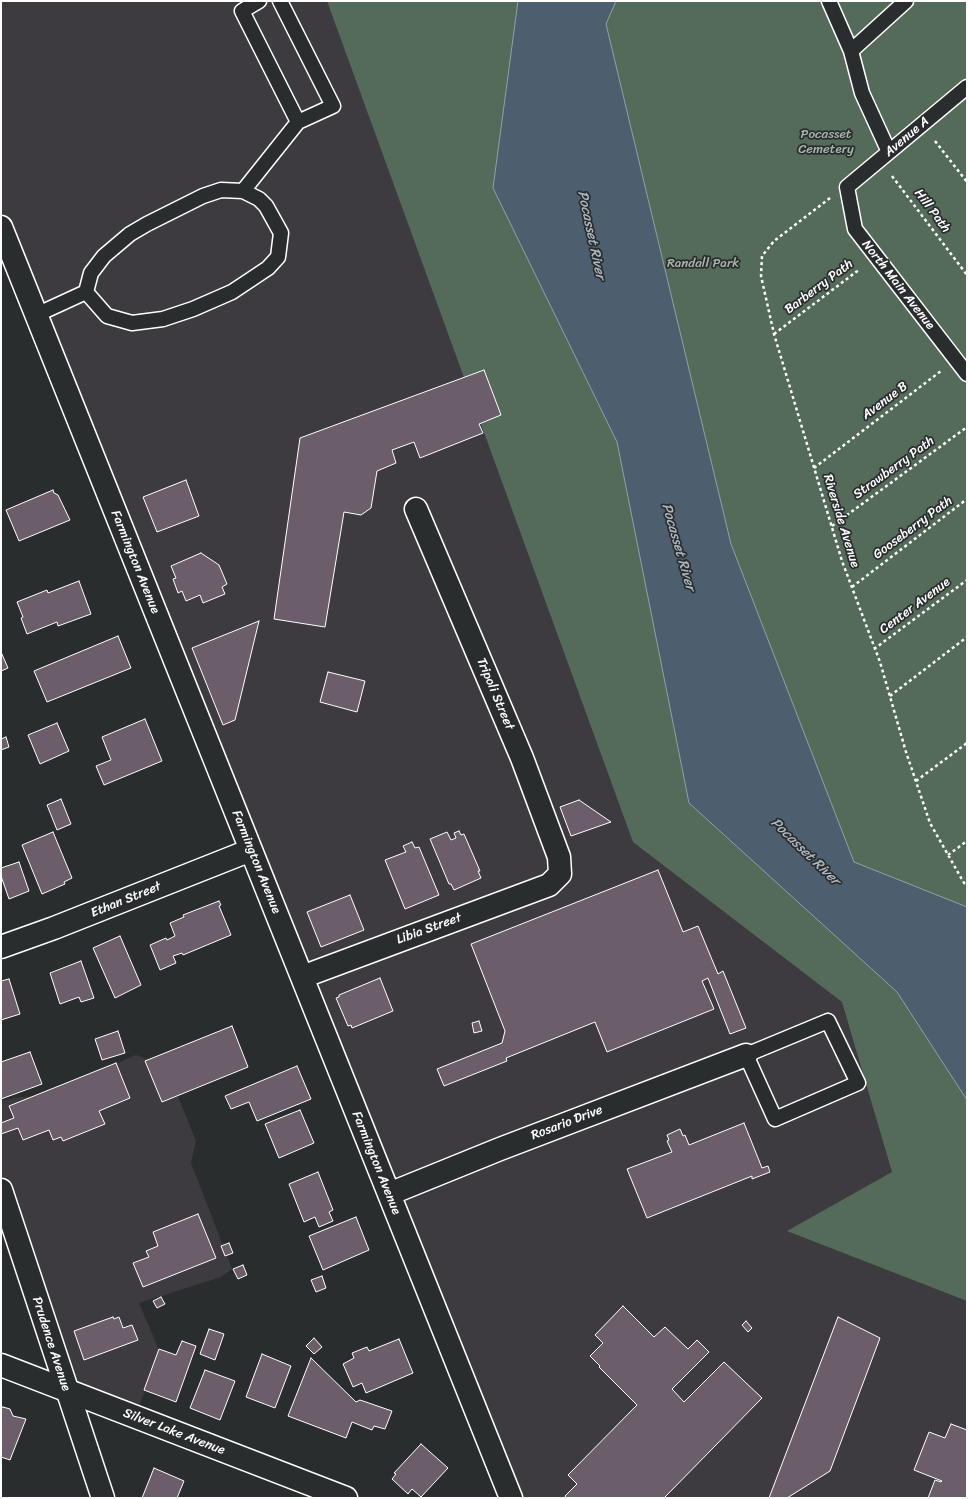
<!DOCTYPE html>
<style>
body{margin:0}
#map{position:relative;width:968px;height:1499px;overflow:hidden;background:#2a2d2e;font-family:Sriracha,sans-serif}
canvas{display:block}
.frame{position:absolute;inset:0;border:2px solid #fff;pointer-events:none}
</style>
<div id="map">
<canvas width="968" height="1499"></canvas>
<div class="frame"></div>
</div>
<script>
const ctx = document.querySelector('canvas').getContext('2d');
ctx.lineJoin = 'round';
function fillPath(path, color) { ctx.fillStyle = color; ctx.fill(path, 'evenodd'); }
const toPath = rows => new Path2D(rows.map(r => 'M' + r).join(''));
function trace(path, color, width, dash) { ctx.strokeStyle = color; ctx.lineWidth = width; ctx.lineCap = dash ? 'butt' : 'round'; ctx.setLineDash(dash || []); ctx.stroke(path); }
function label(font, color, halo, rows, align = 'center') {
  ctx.font = font + ' Sriracha,sans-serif'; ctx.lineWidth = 3.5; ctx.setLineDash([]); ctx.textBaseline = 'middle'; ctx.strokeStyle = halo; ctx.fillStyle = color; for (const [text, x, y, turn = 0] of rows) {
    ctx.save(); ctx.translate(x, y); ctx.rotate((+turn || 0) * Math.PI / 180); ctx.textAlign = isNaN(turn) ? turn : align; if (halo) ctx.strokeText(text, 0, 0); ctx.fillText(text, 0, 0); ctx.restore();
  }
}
fillPath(toPath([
 [1,1,505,1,863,966,967,1179,967,1498,508,1498,1,234],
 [136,1055,162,1065,168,1072,196,1141,191,1163,232,1269,221,1277,139,1303,159,1350,136,1415,81,1398,1,1199,1,1101,20,1097,42,1096]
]), '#3e3b40');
fillPath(toPath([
 [327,1,967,1,967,1301,787,1231,892,1172,842,1002,633,842]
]), '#536b58');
const water = toPath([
 [518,1,616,1,606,24,731,544,854,862,967,907,967,1100,897,992,689,803,617,442,493,188,518,1]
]);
fillPath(water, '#4d5f6f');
trace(water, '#949fa9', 1);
const building = toPath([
 [484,370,501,415,479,424,483,433,420,458,414,442,392,450,396,463,377,471,371,508,361,515,344,512,325,627,274,619,300,438,484,370],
 [186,480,199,516,157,532,143,497,186,480],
 [53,490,54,493,58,495,70,520,19,541,6,510,53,490],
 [201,553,219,565,227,584,222,587,225,594,203,603,200,595,186,601,182,591,178,593,173,579,176,578,171,566,201,553],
 [79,581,91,614,58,626,57,622,27,634,21,618,23,617,17,602,47,590,48,593,79,581],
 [259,621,235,720,223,725,192,648,259,621],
 [118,636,131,668,47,702,34,671,118,636],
 [1,652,8,668,1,671,1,652],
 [328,672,365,681,357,712,320,702,328,672],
 [145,719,162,761,104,785,96,766,111,760,102,737,145,719],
 [57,723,69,751,40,764,28,735,57,723],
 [6,737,9,747,1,750,1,739,6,737],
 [61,799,71,824,57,830,47,805,61,799],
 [579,800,611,822,571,836,560,807,579,800],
 [459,831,461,835,464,834,480,871,478,871,481,878,454,890,451,884,449,884,430,839,447,832,451,840,456,838,454,833,459,831],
 [53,832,72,878,64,882,65,884,42,894,22,845,53,832],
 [412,842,415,848,419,847,439,895,405,909,385,860,406,852,403,846,412,842],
 [19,862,29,891,9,899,1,876,1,868,19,862],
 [658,870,683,932,698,926,718,974,723,971,746,1028,730,1034,708,978,702,981,714,1009,607,1052,595,1022,506,1058,507,1061,444,1086,437,1069,502,1043,505,1031,471,944,658,870],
 [350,895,364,930,321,947,307,912,350,895],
 [219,901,221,905,219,906,231,935,183,955,182,953,173,956,176,963,160,970,150,945,166,938,167,940,175,936,170,923,184,917,183,915,219,901],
 [120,936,141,985,115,998,93,948,120,936],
 [81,961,94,998,81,1002,79,997,60,1004,50,973,81,961],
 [380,978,393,1011,352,1028,351,1025,348,1026,336,998,339,997,339,995,380,978],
 [9,979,20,1014,1,1020,1,981,9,979],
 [479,1021,482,1031,474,1033,472,1023,479,1021],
 [232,1026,248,1067,162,1102,145,1061,232,1026],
 [118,1031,125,1053,102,1060,95,1039,118,1031],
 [30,1052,42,1084,1,1099,1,1062,30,1052],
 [116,1063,130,1098,99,1111,105,1124,63,1141,61,1137,53,1140,49,1130,23,1140,18,1128,1,1134,1,1123,14,1118,9,1106,116,1063],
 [297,1066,311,1099,257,1121,249,1102,231,1109,225,1096,297,1066],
 [300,1110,314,1143,279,1158,265,1124,300,1110],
 [744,1123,762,1168,768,1166,770,1172,752,1179,752,1176,647,1218,627,1169,672,1152,667,1141,669,1140,667,1135,680,1129,683,1136,685,1135,689,1145,744,1123],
 [318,1172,333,1210,329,1212,333,1221,319,1227,315,1217,304,1222,289,1184,318,1172],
 [198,1214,216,1258,143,1287,133,1263,149,1257,146,1251,158,1246,153,1232,198,1214],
 [356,1217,369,1250,323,1270,309,1236,356,1217],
 [229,1243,233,1253,225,1256,221,1246,229,1243],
 [243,1265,247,1275,238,1279,233,1269,243,1265],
 [322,1276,326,1288,316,1292,311,1280,322,1276],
 [161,1297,165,1304,157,1308,153,1301,161,1297],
 [623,1306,654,1337,665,1327,688,1349,697,1340,709,1352,672,1389,684,1402,724,1362,762,1398,664,1498,566,1498,565,1496,577,1484,568,1475,637,1405,599,1367,600,1366,590,1356,603,1343,595,1335,623,1306],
 [113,1317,114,1319,119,1317,123,1328,132,1325,138,1340,84,1360,74,1331,113,1317],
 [838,1317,880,1338,830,1471,787,1498,769,1498,838,1317],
 [746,1321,752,1328,748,1332,742,1325,746,1321],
 [209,1329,224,1334,215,1360,200,1354,209,1329],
 [314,1338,322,1347,314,1354,306,1346,314,1338],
 [399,1339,413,1373,366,1393,362,1383,353,1387,343,1364,354,1358,352,1353,367,1347,369,1351,399,1339],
 [182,1341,196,1346,176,1402,144,1390,159,1349,176,1355,182,1341],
 [262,1354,291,1366,275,1408,246,1397,262,1354],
 [311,1358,356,1402,360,1400,392,1411,385,1429,374,1426,372,1430,352,1422,346,1438,288,1416,311,1358],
 [205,1370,235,1381,220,1420,190,1408,205,1370],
 [3,1407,10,1409,13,1416,26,1419,10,1460,1,1457,1,1408,3,1407],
 [951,1424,967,1430,967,1498,928,1498,935,1480,941,1482,942,1481,914,1470,929,1432,945,1438,951,1424],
 [421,1444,448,1468,421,1497,412,1489,408,1494,392,1479,396,1474,394,1473,421,1444],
 [154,1468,184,1481,177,1498,142,1498,154,1468]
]);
fillPath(building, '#6b5d6a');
trace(building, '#fff', 1);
const service = toPath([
 [259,1,242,11,298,122],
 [829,1,851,51,862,93,889,152],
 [851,51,906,1],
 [967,87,847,187,855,229,967,374],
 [243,191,298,122,333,106,280,1],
 [36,315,86,292,91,273,104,256,130,234,147,224,203,196,221,190,243,191,259,199,266,206,281,233,278,257,268,268,232,292,193,309,163,319,132,323,107,316,86,292],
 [828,1021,858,1083,775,1119,746,1055,828,1021]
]);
const minor = toPath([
 [1,227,511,1498],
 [1,947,54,928,251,850],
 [302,977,549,885,560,874,559,857,522,758,416,509],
 [1,1190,103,1498],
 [389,1194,500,1149,746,1055]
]);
const tertiary = toPath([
 [1,1365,346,1498]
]);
trace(service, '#fff', 17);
trace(minor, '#fff', 25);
trace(tertiary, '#fff', 25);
trace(toPath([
 [935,141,967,182],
 [892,176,967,275],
 [830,198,774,241,762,256,761,276,774,334,842,561,880,662,906,752,930,823,964,883,967,885],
 [774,334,860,269],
 [814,468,941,371],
 [832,526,967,427],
 [852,587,967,499],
 [874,649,967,580],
 [890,696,967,637],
 [916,781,967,743],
 [948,855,967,841]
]), '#fff', 2.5, [3, 3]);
trace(service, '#2a2d2e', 14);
trace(minor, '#2a2d2e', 22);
trace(tertiary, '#2a2d2e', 22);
label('13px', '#a9b5ac', '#2a2d2e', [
 ["Pocasset",826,135],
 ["Cemetery",826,150],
 ["Randall Park",703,264]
]);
label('13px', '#fff', '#2a2d2e', [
 ["Avenue A",907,137,-40],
 ["Hill Path",932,211,53],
 ["North Main Avenue",898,285,52],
 ["Barberry Path",819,287,-37],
 ["Avenue B",885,401,-37],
 ["Strawberry Path",894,468,-36],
 ["Riverside Avenue",841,521,73],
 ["Gooseberry Path",913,528,-37],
 ["Farmington Avenue",135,562,68],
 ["Center Avenue",915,606,-37],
 ["Tripoli Street",495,694,67],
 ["Farmington Avenue",256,862,68],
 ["Ethan Street",126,900,-22],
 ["Libia Street",429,929,-20],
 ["Rosario Drive",567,1123,-21],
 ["Farmington Avenue",376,1163,68],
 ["Prudence Avenue",51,1344,72],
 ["Silver Lake Avenue",174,1432,21]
]);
label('italic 14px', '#afb7be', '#2a2d2e', [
 ["Pocasset River",591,235,78],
 ["Pocasset River",678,547,74],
 ["Pocasset River",805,852,44]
]);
</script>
